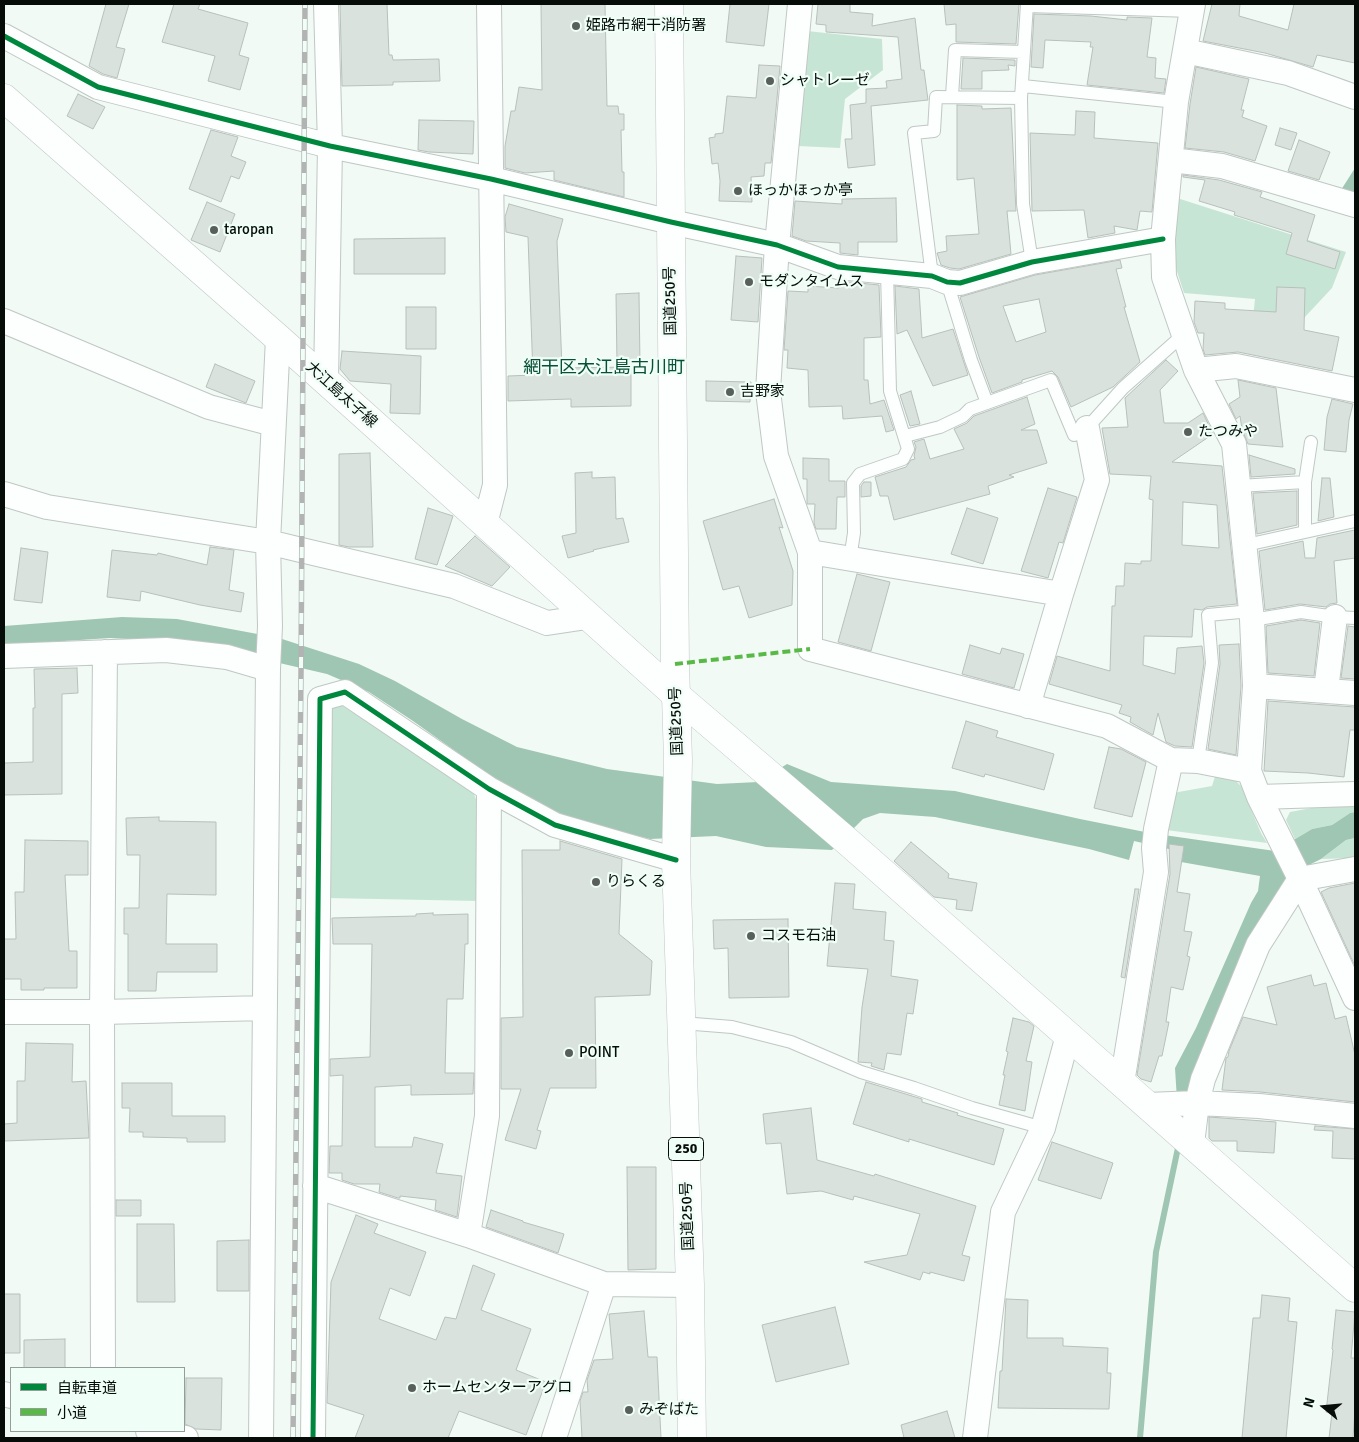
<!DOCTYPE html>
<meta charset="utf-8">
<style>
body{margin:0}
#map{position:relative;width:1359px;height:1442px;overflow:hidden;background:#f2faf6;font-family:Signika,"Noto Sans JP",sans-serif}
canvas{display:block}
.frame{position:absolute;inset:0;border:5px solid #060d09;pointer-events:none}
.legend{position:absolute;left:10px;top:1367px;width:175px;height:65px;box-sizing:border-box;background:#effef6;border:1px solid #929e97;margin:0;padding:6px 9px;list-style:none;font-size:15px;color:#060d09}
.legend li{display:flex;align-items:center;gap:10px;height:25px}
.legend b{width:25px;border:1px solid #929e97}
.north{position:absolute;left:1299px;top:1382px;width:50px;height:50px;-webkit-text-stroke:4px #effef6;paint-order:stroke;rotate:287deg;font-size:14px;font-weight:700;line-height:20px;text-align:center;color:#060d09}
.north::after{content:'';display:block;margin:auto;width:18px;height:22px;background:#060d09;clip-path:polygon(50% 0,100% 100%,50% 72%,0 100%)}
</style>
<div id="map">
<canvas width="1359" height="1442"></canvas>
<div class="frame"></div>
<ul class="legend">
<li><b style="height:6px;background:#00873e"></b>自転車道</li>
<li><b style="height:6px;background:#58b947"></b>小道</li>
</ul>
<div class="north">N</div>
</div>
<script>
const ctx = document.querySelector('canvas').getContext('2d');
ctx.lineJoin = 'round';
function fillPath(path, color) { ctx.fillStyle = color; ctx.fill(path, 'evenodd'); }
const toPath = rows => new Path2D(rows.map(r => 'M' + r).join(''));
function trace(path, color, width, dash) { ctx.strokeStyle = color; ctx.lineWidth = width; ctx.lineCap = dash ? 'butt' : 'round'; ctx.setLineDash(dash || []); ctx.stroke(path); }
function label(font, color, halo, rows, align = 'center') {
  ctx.font = font + ' Signika,"Noto Sans JP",sans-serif'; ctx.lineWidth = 4.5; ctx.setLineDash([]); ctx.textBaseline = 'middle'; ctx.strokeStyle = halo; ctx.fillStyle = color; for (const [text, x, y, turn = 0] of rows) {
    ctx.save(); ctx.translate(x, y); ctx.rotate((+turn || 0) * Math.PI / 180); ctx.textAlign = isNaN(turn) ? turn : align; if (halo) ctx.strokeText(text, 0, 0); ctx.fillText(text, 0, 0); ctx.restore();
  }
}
fillPath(toPath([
 [807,31,882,39,883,70,845,99,840,148,798,146],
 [1177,198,1346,252,1332,288,1304,318,1268,321,1252,328,1255,299,1184,293,1173,259],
 [341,705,471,788,480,808,478,901,327,898,328,710],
 [1217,770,1229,774,1241,786,1261,833,1267,843,1166,830,1173,793,1212,786],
 [1344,802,1355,803,1355,812,1350,813,1332,825,1312,829,1295,839,1286,820,1290,812],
 [1355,838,1355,858,1321,859,1346,840]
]), '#c7e5d5');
fillPath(toPath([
 [1355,168,1355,195,1341,190],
 [122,617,177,619,279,638,359,664,395,681,462,719,517,747,607,769,717,784,758,782,787,764,831,782,955,791,1080,819,1150,833,1275,851,1312,829,1332,825,1350,813,1355,812,1355,838,1346,840,1321,859,1287,876,1283,894,1191,1126,1178,1116,1175,1068,1196,1028,1251,903,1258,891,1260,876,1181,862,1182,852,1134,841,1129,860,1089,849,935,817,880,813,863,819,832,850,766,847,716,836,650,839,579,821,538,804,503,785,413,721,369,692,327,674,249,656,165,641,110,638,4,645,4,626]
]), '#9fc6b3');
trace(toPath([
 [1140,1438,1156,1252,1179,1143]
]), '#9fc6b3', 6);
const building = toPath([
 [106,4,129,4,116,47,125,49,117,78,103,74,89,66,106,4],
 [174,4,200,4,198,9,248,23,239,55,249,58,240,90,208,81,215,56,162,42,174,4],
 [340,4,387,4,389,55,392,55,393,60,439,59,440,81,393,82,393,85,342,86,340,4],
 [541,4,605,4,607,106,618,106,619,114,624,114,624,130,621,130,622,172,624,172,624,197,554,180,554,171,525,173,505,168,505,146,511,111,515,111,519,87,542,90,541,4],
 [730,4,769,4,764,46,726,42,730,4],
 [818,4,850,4,850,12,873,14,872,26,915,18,921,70,924,70,928,100,871,106,875,165,848,168,845,139,852,139,850,105,866,103,866,89,887,88,886,81,902,79,898,37,826,32,826,25,816,24,818,4],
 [944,4,1019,4,1016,44,956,42,956,24,946,25,944,4],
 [1212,4,1240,4,1239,16,1288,30,1294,4,1355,4,1355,63,1317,55,1313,67,1265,53,1203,41,1212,4],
 [1034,14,1091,16,1127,20,1127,17,1152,18,1147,57,1156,58,1155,78,1166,79,1164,93,1087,85,1093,47,1090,47,1091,42,1045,40,1043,68,1031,67,1034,14],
 [963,58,1015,60,1015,66,1008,65,1009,70,982,71,982,89,961,89,963,58],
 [759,65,780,66,771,163,765,163,764,176,751,177,752,202,719,201,720,181,718,163,712,164,709,138,715,137,715,134,723,133,727,96,756,98,759,65],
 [1196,67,1249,79,1241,110,1244,110,1242,117,1267,126,1255,161,1224,152,1185,148,1190,104,1196,67],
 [78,94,105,107,93,129,67,116,78,94],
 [957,105,982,106,982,109,1011,108,1016,211,1007,211,1011,254,959,269,950,268,941,265,937,253,947,251,946,236,979,234,974,178,957,180,957,105],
 [1076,111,1095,112,1094,138,1158,143,1152,212,1140,211,1137,230,1114,226,1115,233,1088,238,1084,210,1032,211,1030,133,1075,135,1076,111],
 [419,120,474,121,473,154,429,152,418,150,419,120],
 [1280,128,1297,133,1291,150,1275,145,1280,128],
 [211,130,238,137,231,156,246,162,239,179,231,176,221,202,189,189,211,130],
 [1299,140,1330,152,1319,180,1288,171,1299,140],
 [1183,175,1219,180,1262,192,1260,197,1315,215,1307,241,1340,252,1335,269,1286,254,1292,233,1234,215,1235,212,1199,201,1205,180,1183,177,1183,175],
 [896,198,897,242,858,242,858,255,840,253,840,243,806,241,792,236,795,201,842,204,842,199,896,198],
 [207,202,235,214,220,252,191,240,207,202],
 [509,204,563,219,557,241,562,368,631,367,631,406,571,407,571,399,508,401,508,376,533,375,528,237,506,232,505,217,509,204],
 [445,238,445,274,354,274,354,239,445,238],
 [736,256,762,258,758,322,731,320,736,256],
 [1120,260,1122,268,1116,269,1126,307,1124,307,1140,362,1113,387,1071,407,1058,377,1052,371,1022,380,1022,382,992,393,979,357,960,297,1035,275,1120,260],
 [1039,299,1046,332,1016,342,1003,306,1039,299],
 [839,281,879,285,881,337,864,338,864,380,868,380,870,404,884,400,894,430,886,432,882,416,843,419,842,406,809,407,808,370,787,368,788,350,784,350,788,291,808,292,808,286,839,288,839,281],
 [895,286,919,289,922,338,953,329,968,375,933,386,907,330,897,334,895,286],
 [1277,287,1305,288,1304,330,1339,337,1332,371,1238,352,1205,355,1203,349,1204,333,1198,333,1194,322,1195,301,1225,303,1225,309,1276,312,1277,287],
 [639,293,640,365,617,365,616,294,639,293],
 [406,307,436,307,436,349,406,349,406,307],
 [342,351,421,356,420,414,390,413,391,384,350,381,340,369,342,351],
 [1166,360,1178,371,1160,390,1164,423,1188,423,1203,413,1213,434,1172,462,1222,466,1237,604,1207,607,1202,610,1194,609,1192,637,1144,636,1143,665,1175,674,1177,648,1202,646,1204,663,1192,747,1175,746,1166,742,1158,713,1153,735,1130,722,1131,717,1119,713,1122,705,1049,684,1057,656,1110,671,1112,606,1115,606,1116,586,1124,586,1125,563,1141,564,1141,561,1151,561,1153,500,1149,499,1151,476,1110,474,1102,428,1128,427,1125,398,1166,360],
 [1183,502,1217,505,1219,548,1182,545,1183,502],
 [215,364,255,381,246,403,206,387,215,364],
 [1238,380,1276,388,1283,447,1248,444,1242,429,1240,416,1236,419,1229,404,1240,397,1238,380],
 [706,381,751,382,750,402,706,401,706,381],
 [911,391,920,424,910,426,900,395,911,391],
 [1027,397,1035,424,1021,430,1037,430,1047,463,1009,475,1014,477,988,486,990,494,894,520,888,496,880,496,875,477,906,467,911,460,915,459,914,456,916,447,914,442,924,439,930,459,964,449,954,429,967,423,974,416,1027,397],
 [1332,399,1353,404,1349,420,1346,452,1324,450,1327,417,1332,399],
 [370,453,373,547,349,547,339,545,339,454,370,453],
 [1249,455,1295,469,1295,474,1251,477,1249,455],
 [803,458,829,459,829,481,845,481,845,497,837,497,836,529,816,529,814,523,815,504,807,504,807,479,803,479,803,458],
 [592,472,592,478,615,477,616,519,623,518,629,542,593,550,594,551,568,558,562,536,576,533,575,473,592,472],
 [1322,478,1330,478,1334,517,1318,521,1322,478],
 [864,482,871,482,871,496,861,497,861,486,864,482],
 [1048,488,1077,497,1063,543,1059,542,1048,578,1021,571,1048,488],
 [1297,491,1297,525,1257,534,1253,493,1297,491],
 [774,499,783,528,779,527,793,571,792,605,749,618,739,586,723,590,703,521,774,499],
 [428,508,453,516,437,565,415,559,428,508],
 [967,508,998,518,983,564,951,554,967,508],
 [1355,530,1355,558,1334,561,1337,603,1330,604,1326,607,1300,604,1265,610,1259,551,1303,541,1305,558,1315,558,1317,538,1355,530],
 [475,536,510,567,492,586,445,566,475,536],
 [210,547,234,550,229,590,244,593,241,612,200,605,141,591,140,601,107,597,112,550,157,555,158,553,207,565,210,547],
 [21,548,48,552,42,603,14,600,21,548],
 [857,574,890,582,871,651,838,642,857,574],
 [1301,620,1320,623,1314,676,1268,673,1266,626,1301,620],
 [1348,626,1355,627,1355,679,1341,678,1348,626],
 [1239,644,1241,686,1236,755,1208,749,1220,664,1219,645,1239,644],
 [970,645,1000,654,1002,648,1024,654,1014,688,962,674,970,645],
 [77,668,78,693,62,694,62,794,4,795,4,763,33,762,33,708,35,708,34,669,77,668],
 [1268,701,1355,707,1355,730,1350,730,1344,777,1308,773,1264,771,1268,701],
 [966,721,998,731,996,737,1054,754,1044,790,985,774,984,777,952,768,966,721],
 [1109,747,1121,749,1146,762,1132,817,1094,808,1109,747],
 [159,817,159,821,216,822,216,895,167,894,166,944,217,944,217,972,157,972,156,991,128,991,128,934,124,934,124,908,139,908,140,855,127,855,126,818,159,817],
 [25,840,88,841,88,875,65,875,69,951,77,951,77,988,44,988,44,990,21,990,21,979,4,979,4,939,16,939,15,892,24,892,25,840],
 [560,841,622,859,619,934,652,961,650,995,595,997,596,1088,550,1088,537,1130,541,1131,536,1149,505,1140,521,1089,501,1089,501,1018,523,1017,522,850,560,850,560,841],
 [911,842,949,874,948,878,977,883,972,911,956,909,957,900,934,897,894,861,911,842],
 [1169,844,1184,846,1177,892,1190,894,1184,931,1192,932,1187,956,1190,957,1183,990,1171,987,1166,1022,1169,1022,1162,1056,1159,1056,1151,1082,1141,1079,1137,1075,1170,874,1169,844],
 [835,883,855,884,853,909,886,912,884,940,894,941,891,976,918,980,913,1014,907,1013,901,1055,887,1053,884,1070,871,1066,872,1063,858,1062,862,1007,868,969,827,966,835,883],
 [1355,883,1355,966,1321,892,1329,888,1355,883],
 [1135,889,1139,889,1125,978,1121,977,1135,889],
 [433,913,433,915,468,914,468,944,465,944,463,999,447,999,445,1073,474,1073,473,1094,411,1095,411,1085,375,1087,375,1147,412,1147,414,1137,443,1144,436,1173,462,1176,457,1217,435,1210,436,1200,400,1196,400,1198,398,1198,379,1192,380,1184,354,1184,342,1180,342,1173,329,1173,330,1146,342,1146,343,1075,330,1076,330,1059,370,1057,372,944,333,944,332,918,416,916,416,914,433,913],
 [788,919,789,997,729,998,728,948,714,949,713,920,788,919],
 [1311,975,1314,986,1326,983,1335,1019,1346,1016,1355,1055,1355,1102,1260,1092,1222,1090,1226,1058,1228,1057,1229,1051,1243,1017,1277,1025,1267,987,1311,975],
 [1013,1018,1029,1022,1034,1026,1026,1061,1032,1062,1025,1111,999,1105,1005,1075,1003,1075,1008,1052,1006,1051,1013,1018],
 [26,1043,73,1044,72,1082,86,1081,89,1138,4,1141,4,1124,17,1123,17,1081,25,1081,26,1043],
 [866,1082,922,1099,922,1102,958,1113,957,1115,1004,1129,994,1165,909,1139,909,1142,853,1124,866,1082],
 [122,1083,172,1083,172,1116,225,1116,225,1142,187,1142,187,1138,143,1137,143,1132,129,1132,130,1108,122,1108,122,1083],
 [811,1108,817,1160,874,1176,875,1174,976,1206,962,1255,970,1257,964,1281,930,1272,930,1274,923,1272,920,1280,864,1262,907,1255,920,1214,854,1196,853,1200,821,1191,787,1194,781,1143,766,1144,763,1114,811,1108],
 [1209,1117,1276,1122,1274,1153,1237,1151,1237,1141,1212,1141,1209,1138,1209,1117],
 [1315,1126,1355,1129,1355,1159,1332,1158,1333,1131,1314,1130,1315,1126],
 [1052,1142,1113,1163,1101,1199,1038,1180,1052,1142],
 [627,1167,656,1167,656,1269,628,1270,627,1167],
 [116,1200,141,1200,141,1216,116,1216,116,1200],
 [491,1210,523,1221,523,1222,564,1234,558,1253,486,1227,491,1210],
 [356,1215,378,1224,374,1233,426,1252,410,1296,390,1288,379,1319,436,1340,445,1317,456,1319,473,1265,495,1274,481,1310,531,1329,516,1370,546,1382,526,1435,459,1411,448,1438,355,1438,364,1415,327,1403,331,1282,356,1215],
 [137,1224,174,1224,175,1302,137,1302,137,1224],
 [249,1240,249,1291,217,1291,217,1241,249,1240],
 [4,1294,20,1294,20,1353,4,1353,4,1294],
 [1262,1295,1290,1298,1288,1321,1297,1322,1286,1438,1242,1438,1253,1318,1260,1318,1262,1295],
 [1006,1299,1028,1300,1027,1338,1063,1338,1063,1346,1108,1348,1107,1373,1111,1373,1109,1409,998,1408,1000,1371,1002,1371,1006,1299],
 [835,1307,849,1364,776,1382,762,1325,835,1307],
 [1336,1310,1355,1312,1351,1358,1355,1358,1355,1410,1353,1438,1329,1438,1332,1413,1326,1412,1333,1350,1332,1349,1336,1310],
 [644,1311,648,1357,657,1357,661,1438,582,1438,580,1401,583,1392,588,1392,587,1380,594,1360,613,1359,609,1314,644,1311],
 [65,1339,65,1368,24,1368,24,1340,65,1339],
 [186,1378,222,1378,221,1430,196,1429,185,1424,186,1378],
 [947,1411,955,1438,904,1438,901,1425,947,1411]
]);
fillPath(building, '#dae2de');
trace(building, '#b8c0bc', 1);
const service = toPath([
 [1027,4,1021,98,1023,204,1032,262],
 [1027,6,1192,11],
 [1023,86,1176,102],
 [952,96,955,50,1023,52],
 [932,276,914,133,934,131,936,97,1021,98],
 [947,282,971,360,987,403],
 [905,436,940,427,963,416,970,409,1051,380,1074,435,1087,428,1123,388,1183,335],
 [1239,486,1305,482],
 [1305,532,1305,482,1311,442],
 [1246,545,1355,521],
 [850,559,854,533,853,483,860,474,903,459,908,449,890,391,887,272],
 [1252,620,1301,612,1335,617,1355,618],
 [1198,761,1212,663,1208,615,1251,611],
 [682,1023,732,1027,791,1042,861,1072,914,1088,972,1108,1043,1128]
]);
const minor = toPath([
 [326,4,330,146,326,382],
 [800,4,777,245,768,391,776,456,810,552,810,649,1107,726,1171,760,1198,761,1249,771],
 [1193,4,1176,102,1163,239,1164,277,1196,370,1234,444,1252,620,1255,686,1249,771,1259,797,1300,879,1355,998],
 [4,36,98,87,330,146,491,179,671,222,777,245,838,267,932,276,947,282,960,283,1032,262,1163,239],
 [1185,51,1288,73,1355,97],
 [1171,160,1222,166,1355,205],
 [4,321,209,407,273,424],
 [1196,370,1236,366,1355,390],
 [4,494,47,507,268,542,301,550,454,586,547,623,587,617],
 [485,524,495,485,489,4],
 [810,552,1061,594],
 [4,656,166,650,227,657,268,669],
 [1255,686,1355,693],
 [1326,690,1335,617],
 [1028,706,1061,594,1097,480,1087,428],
 [1259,797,1355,794],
 [4,1012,102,1012,265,1008],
 [1122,1083,1156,872,1154,848,1156,829,1171,760],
 [1147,1105,1197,1103,1259,1106,1355,1116],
 [1192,1144,1197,1103,1203,1079,1258,945,1300,879,1355,869],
 [315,1186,468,1235,604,1284,690,1285],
 [468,1235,487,1116,489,789],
 [103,1368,102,1012,105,652],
 [4,1394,11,1396],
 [148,1431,186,1438],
 [261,1438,268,669,270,626,268,542,278,338],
 [313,1438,320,699,345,692,489,789,555,825,676,860],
 [554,1438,604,1284],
 [975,1438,1003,1212,1043,1128,1068,1035]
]);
const tertiary = toPath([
 [676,695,847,841,1355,1288]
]);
const secondary = toPath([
 [4,98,278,338,676,695]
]);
const trunk = toPath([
 [669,4,675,664,678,760,676,860,690,1285,692,1438]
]);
trace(service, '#bfc8c3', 14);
trace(minor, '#bfc8c3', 26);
trace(tertiary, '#bfc8c3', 29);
trace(secondary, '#bfc8c3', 29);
trace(trunk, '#bfc8c3', 29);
trace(service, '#fdfefe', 12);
trace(minor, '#fdfefe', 24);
trace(tertiary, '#fdfefe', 28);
trace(secondary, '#fdfefe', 28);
trace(trunk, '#fdfefe', 28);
const rail = toPath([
 [293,1438,301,673,305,4]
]);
trace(rail, '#b2b4b3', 5.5);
trace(rail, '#effef6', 4, [11]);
trace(toPath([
 [675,664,810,649]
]), '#58b947', 4, [8, 4]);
trace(toPath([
 [4,36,98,87,330,146,491,179,671,222,777,245,838,267,932,276,947,282,960,283,1032,262,1163,239],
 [313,1438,320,699,345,692,489,789,555,825,676,860]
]), '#00873e', 5);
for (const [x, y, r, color] of [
 [576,26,5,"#59605c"],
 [770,81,5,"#59605c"],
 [738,191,5,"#59605c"],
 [214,230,5,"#59605c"],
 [749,282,5,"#59605c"],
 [730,392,5,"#59605c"],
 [1188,432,5,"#59605c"],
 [596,882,5,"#59605c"],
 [751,936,5,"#59605c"],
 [569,1053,5,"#59605c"],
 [412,1388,5,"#59605c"],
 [629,1410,5,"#59605c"]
]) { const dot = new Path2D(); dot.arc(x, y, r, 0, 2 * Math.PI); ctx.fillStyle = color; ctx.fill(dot); trace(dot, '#effef6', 2); }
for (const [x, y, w] of [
 [686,1149,35]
]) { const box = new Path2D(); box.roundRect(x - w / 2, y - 11.5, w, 23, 4); ctx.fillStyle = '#effef6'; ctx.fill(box); trace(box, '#060d09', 1); }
label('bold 14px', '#060d09', null, [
 ["250",686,1149]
]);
label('15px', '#060d09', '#effef6', [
 ["姫路市網干消防署",586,26],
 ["シャトレーゼ",780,81],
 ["ほっかほっか亭",748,191],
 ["taropan",224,230],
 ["モダンタイムス",759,282],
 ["吉野家",740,392],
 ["たつみや",1198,432],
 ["りらくる",606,882],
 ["コスモ石油",761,936],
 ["POINT",579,1053],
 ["ホームセンターアグロ",422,1388],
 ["みぞばた",639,1410]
], 'left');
label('15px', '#060d09', '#effef6', [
 ["国道250号",671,301,-91],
 ["大江島太子線",341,395,42],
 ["国道250号",677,721,-92],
 ["国道250号",688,1216,-92]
]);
label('18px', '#074f35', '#effef6', [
 ["網干区大江島古川町",604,368]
]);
</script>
